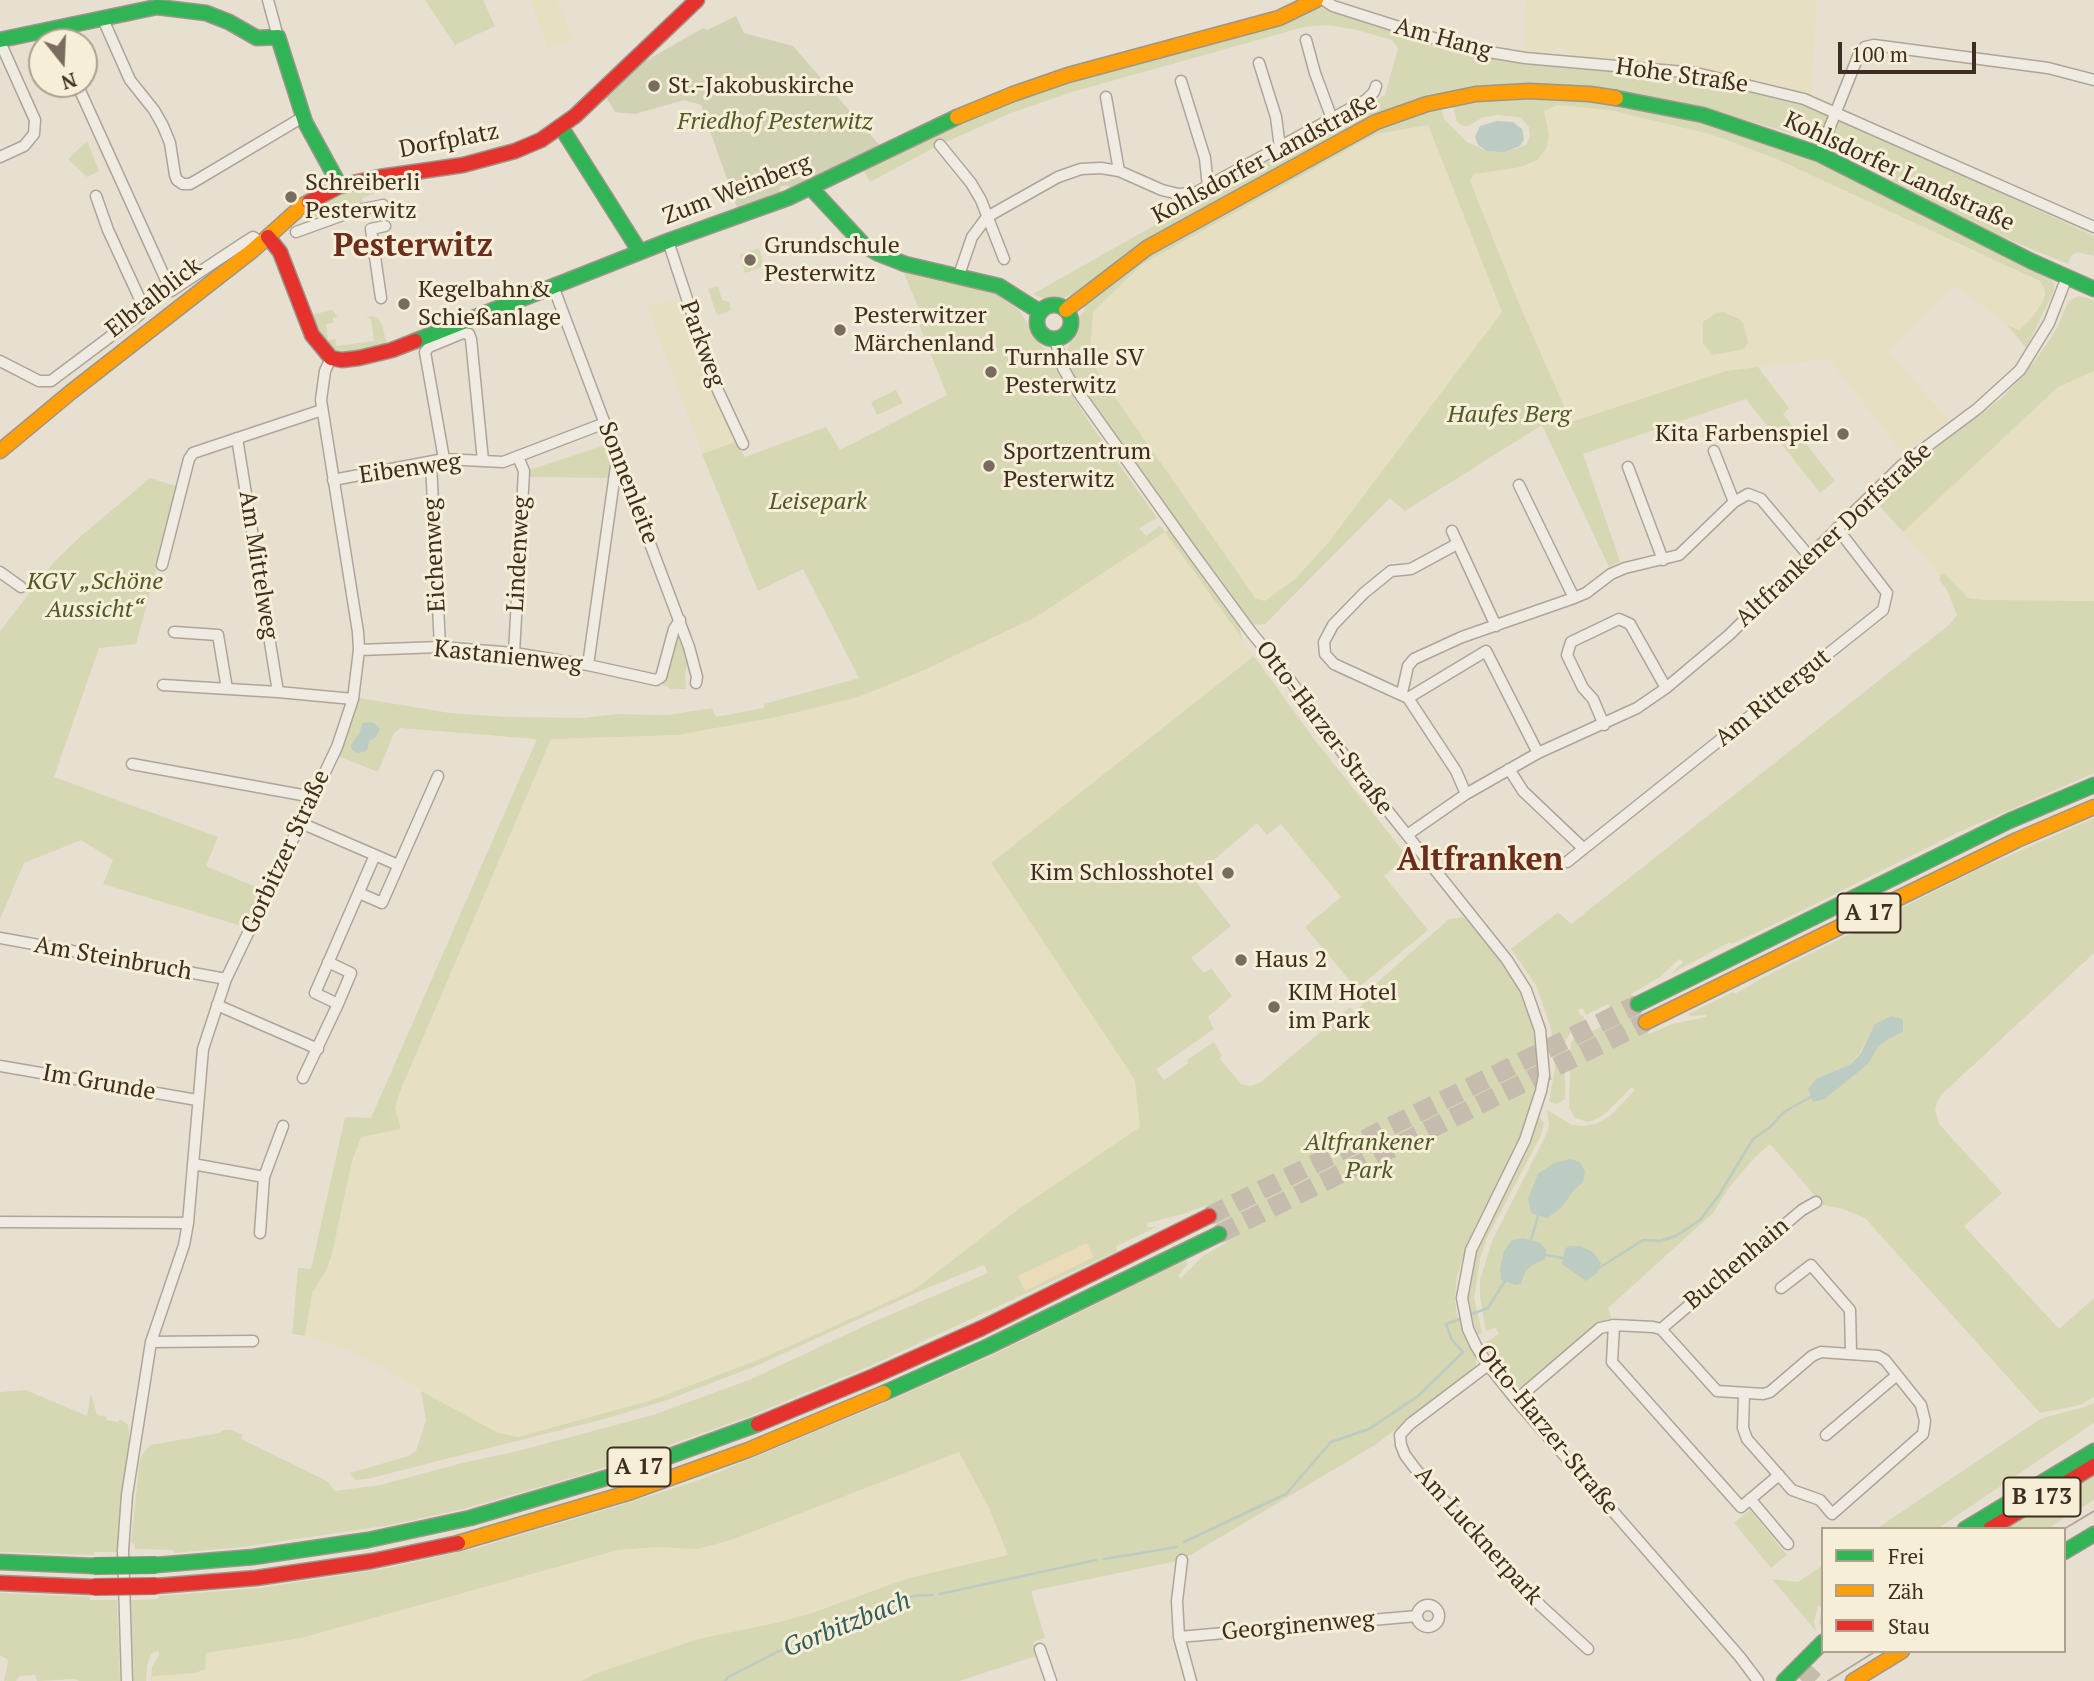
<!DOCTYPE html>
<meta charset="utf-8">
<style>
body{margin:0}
#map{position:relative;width:2094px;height:1681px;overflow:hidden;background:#e7e0d1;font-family:"PT Serif",serif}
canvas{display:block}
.legend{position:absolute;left:1821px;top:1527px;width:245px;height:126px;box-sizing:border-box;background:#f7eed8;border:2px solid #ada18e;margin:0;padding:9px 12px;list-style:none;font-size:21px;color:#3d2e20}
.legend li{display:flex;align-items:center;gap:14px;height:35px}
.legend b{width:35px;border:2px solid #ada18e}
.north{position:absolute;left:28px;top:28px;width:70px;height:70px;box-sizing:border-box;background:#f7eed8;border:2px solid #ada18e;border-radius:50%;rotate:162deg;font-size:19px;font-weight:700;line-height:28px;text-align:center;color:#3d2e20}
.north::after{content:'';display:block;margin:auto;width:24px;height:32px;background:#786c5e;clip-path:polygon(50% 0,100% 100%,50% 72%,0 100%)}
.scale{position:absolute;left:1838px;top:42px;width:138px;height:32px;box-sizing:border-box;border:4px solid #3d2e20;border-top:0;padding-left:9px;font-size:21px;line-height:24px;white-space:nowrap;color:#3d2e20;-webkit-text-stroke:5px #f7eed8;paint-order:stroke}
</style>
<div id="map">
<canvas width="2094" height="1681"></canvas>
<ul class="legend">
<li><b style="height:9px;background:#30b455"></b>Frei</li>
<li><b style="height:9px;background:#ff9f0a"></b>Zäh</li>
<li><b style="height:9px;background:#e5322d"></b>Stau</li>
</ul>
<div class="north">N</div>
<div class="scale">100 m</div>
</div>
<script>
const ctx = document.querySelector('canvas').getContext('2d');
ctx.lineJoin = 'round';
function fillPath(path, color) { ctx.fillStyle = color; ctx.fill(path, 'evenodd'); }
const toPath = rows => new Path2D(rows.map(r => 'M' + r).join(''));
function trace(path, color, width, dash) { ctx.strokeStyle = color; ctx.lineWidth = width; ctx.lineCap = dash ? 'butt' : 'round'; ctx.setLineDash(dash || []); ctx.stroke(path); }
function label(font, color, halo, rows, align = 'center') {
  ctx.font = font + ' "PT Serif",serif'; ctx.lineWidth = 6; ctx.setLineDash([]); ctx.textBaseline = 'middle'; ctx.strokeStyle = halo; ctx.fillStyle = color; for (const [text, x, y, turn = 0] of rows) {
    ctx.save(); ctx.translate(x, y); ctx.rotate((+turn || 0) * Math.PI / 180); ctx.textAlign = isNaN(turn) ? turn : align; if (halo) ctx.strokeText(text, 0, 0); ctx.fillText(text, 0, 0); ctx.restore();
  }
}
fillPath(toPath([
 [530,0,557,0,574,40,548,48],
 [1525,0,1817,0,1811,96,1681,65,1570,57,1565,49,1558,47,1550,55,1524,53],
 [1557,105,1610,110,1664,121,1714,135,1779,160,1946,233,2040,281,2044,288,2041,305,2030,320,2019,330,2007,325,1955,286,1889,353,1949,420,1903,454,1829,359,1726,371,1571,422,1520,306,1470,181,1474,174,1521,167,1545,121,1544,111],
 [1724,312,1732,314,1744,349,1713,355,1709,317],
 [1428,125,1502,312,1328,543,1295,579,1265,602,1256,599,1098,373,1090,352,1093,312,1140,265,1377,134],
 [682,298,711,384,735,442,702,454,647,306],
 [2094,371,2094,601,1985,600,1967,598,1944,574,1940,575,1903,532,2058,387],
 [1165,532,1239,634,1243,644,1254,656,991,863,1136,1080,1140,1127,1020,1208,914,1290,760,1359,652,1400,517,1437,498,1434,380,1366,346,1349,305,1336,312,1293,326,1271,332,1254,352,1161,361,1137,401,1129,395,1107,401,1089,551,739,677,735,777,717,858,697,920,672,1036,617],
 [959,1452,989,1508,1009,1555,909,1578,812,1613,776,1623,698,1639,597,1673,581,1681,152,1681,152,1676,195,1673,204,1669,206,1653,301,1638,618,1550,657,1547,698,1549,730,1540]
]), '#e6dfc2');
fillPath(toPath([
 [425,0,483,0,495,26,455,45],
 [1322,7,1339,10,1429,41,1695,77,1807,105,1830,115,1819,134,1811,139,1701,107,1593,87,1504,85,1445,92,1386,111,1356,125,1152,237,1073,294,1064,298,1044,299,1033,294,1385,95,1398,48,1392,40,1357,30,1327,25,1304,27,1072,92,1011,113,939,145,870,182,863,169,968,117,1075,79],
 [1555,96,1667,111,1762,139,1860,181,2046,272,2054,284,2054,291,2026,348,2007,325,2019,330,2030,320,2041,305,2045,295,2044,288,2040,281,1779,160,1714,135,1610,110,1557,105,1544,111,1549,135,1546,149,1537,160,1521,167,1474,174,1470,181,1520,306,1571,422,1726,371,1758,367,1789,408,1783,414,1835,481,1820,493,1746,399,1583,454,1620,561,1609,567,1542,425,1405,511,1390,498,1265,624,1251,625,1101,417,1065,360,1070,341,1077,330,1079,317,1085,310,1083,307,1122,271,1152,251,1380,126,1437,107,1442,110,1444,119,1467,142,1487,151,1515,149,1526,145,1530,136,1529,127,1520,117,1496,115,1481,118,1469,126,1463,126,1457,122,1453,107,1459,103,1485,99],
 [1428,125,1502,312,1328,543,1295,579,1265,601,1256,599,1098,373,1090,352,1093,312,1141,265,1376,134],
 [1839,118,2094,236,2094,256,2077,252,2071,256,2068,264,1986,230,1851,159,1834,150,1834,135],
 [87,141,99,171,87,177,68,159],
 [374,185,378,192,362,198,364,206,358,208,356,203,307,220,305,210,342,190],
 [759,248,764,266,745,273,740,255],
 [903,271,978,287,996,294,1019,310,1089,422,1157,518,1139,528,1146,536,1160,526,1165,532,1171,528,1239,624,1243,644,1239,634,1165,532,1036,617,920,672,858,697,777,717,677,735,551,739,401,1089,395,1107,401,1129,361,1137,352,1161,332,1254,326,1271,312,1293,305,1336,292,1334,298,1268,311,1269,345,1117,371,1118,537,739,400,728,394,733,378,772,338,756,359,698,450,713,506,717,584,718,617,714,668,715,712,708,716,717,764,708,764,704,859,678,803,569,758,591,702,454,735,442,745,457,826,427,840,450,947,395,919,325,925,323],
 [718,286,722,300,729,302,731,310,719,315,716,313,708,289],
 [2078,296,2094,300,2094,371,2058,387,1903,532,1875,501,1912,466,2003,397,2037,358,2056,330,2068,302],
 [332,310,338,317,333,318,333,323,326,324,328,340,335,339,336,346,374,341,371,319,366,317,371,316,378,318,382,324,386,341,385,347,346,354,336,353,322,344,311,315],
 [1724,312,1739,319,1744,325,1748,342,1744,349,1713,355,1703,344,1703,322,1716,313],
 [896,390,903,403,877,415,871,402],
 [608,444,611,452,608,478,526,477,526,471],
 [150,478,179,487,136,644,99,648,54,777,218,837,206,866,263,890,245,927,103,884,113,860,81,840,24,863,0,919,0,631,54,562,81,536],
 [1944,573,1968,598,1985,600,2094,601,2094,773,1959,832,1779,922,1732,944,1730,942,1671,974,1683,962,1679,959,1660,977,1631,994,1649,1034,1672,1024,1706,1017,1706,1015,1690,1016,1688,1014,1733,992,1735,994,1764,977,1979,869,2094,818,2094,953,1940,1096,1935,1109,1939,1124,2002,1193,1964,1226,2059,1329,2094,1298,2094,1397,2080,1405,2040,1413,1865,1218,1843,1209,1823,1205,1770,1144,1753,1159,1728,1189,1713,1213,1608,1308,1613,1322,1523,1389,1518,1387,1498,1367,1485,1346,1486,1342,1499,1334,1496,1328,1486,1331,1480,1297,1480,1280,1493,1239,1545,1137,1549,1125,1547,1110,1572,1125,1583,1126,1596,1124,1610,1116,1635,1090,1632,1087,1606,1113,1596,1119,1588,1122,1575,1118,1569,1108,1571,1043,1579,1032,1592,1031,1615,1020,1608,1004,1586,1015,1583,1008,1578,1010,1580,1015,1584,1016,1582,1023,1570,1033,1565,1042,1565,1099,1557,1104,1549,1102,1555,1068,1551,1028,1536,985,1511,949,1558,912,1571,924,1949,625,1957,615,1947,590,1940,581,1940,575],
 [1874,1025,1903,1032,1888,1039,1878,1047,1868,1064,1825,1099,1808,1089,1816,1079,1851,1064,1860,1053],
 [677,634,688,659,685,674,686,689,671,689,658,682],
 [1254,656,1314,739,1407,856,1384,876,1428,930,1353,992,1347,985,1351,982,1305,927,1341,897,1281,824,1267,835,1257,823,1193,878,1231,926,1191,958,1204,973,1211,968,1232,996,1208,1017,1214,1029,1156,1069,1164,1080,1188,1063,1187,1060,1214,1042,1222,1056,1220,1059,1241,1084,1251,1086,1261,1082,1350,1007,1354,1012,1363,1005,1362,1001,1370,993,1370,989,1449,919,1464,917,1509,971,1521,991,1534,1030,1537,1073,1535,1094,1520,1139,1475,1227,1465,1250,1457,1277,1455,1299,1457,1316,1476,1357,1476,1369,1375,1445,1182,1560,1031,1591,1045,1638,1033,1642,1039,1655,959,1681,581,1681,597,1673,698,1639,776,1623,812,1613,909,1578,1008,1555,989,1508,959,1452,731,1540,698,1549,657,1547,618,1550,301,1638,206,1653,205,1669,195,1673,153,1676,151,1681,152,1667,159,1655,158,1650,151,1654,147,1665,146,1681,134,1681,131,1600,158,1599,159,1596,260,1588,388,1568,477,1548,631,1502,702,1479,880,1405,995,1354,1186,1260,1188,1264,1178,1276,1181,1278,1203,1256,1226,1243,1207,1205,1183,1214,1147,1223,1147,1227,1157,1227,1116,1246,1117,1251,870,1366,750,1416,664,1447,578,1476,463,1509,391,1525,242,1547,174,1553,173,1550,135,1549,135,1544,131,1543,140,1458,150,1445,220,1433,222,1430,231,1430,243,1435,241,1439,327,1481,335,1491,380,1485,462,1463,514,1452,653,1415,749,1380,873,1322,988,1273,984,1265,920,1291,756,1366,667,1400,608,1418,367,1479,356,1480,349,1473,409,1456,416,1451,426,1420,421,1391,498,1433,518,1437,652,1400,760,1359,808,1338,914,1290,1020,1208,1140,1127,1135,1080,991,863],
 [1087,1243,1026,1290,1025,1290,1019,1276],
 [1540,1117,1544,1123,1541,1135,1487,1238,1480,1259,1474,1298,1482,1333,1478,1335,1476,1333,1468,1297,1476,1253],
 [26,1390,87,1416,91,1394,97,1415,107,1417,106,1420,118,1422,120,1419,128,1425,130,1443,122,1493,117,1552,94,1552,94,1555,0,1552,0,1392],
 [2094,1403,2094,1423,1937,1529,1876,1529,2042,1418,2082,1408],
 [2094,1474,2094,1500,2047,1529,2005,1529],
 [1750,1510,1787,1555,1771,1568,1734,1523],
 [1823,1565,1823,1625,1821,1627,1819,1622,1822,1607,1818,1606,1814,1621,1816,1631,1772,1579,1798,1582],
 [0,1593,89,1597,90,1600,117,1600,120,1681,79,1681,75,1679,37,1681,35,1675,20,1676,16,1681,4,1681,8,1662,7,1659,0,1655]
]), '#d6d7b3');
fillPath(toPath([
 [1087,1243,1094,1257,1025,1291,1018,1276]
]), '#eadcb9');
fillPath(toPath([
 [736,16,744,33,793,46,882,148,791,189,787,185,780,187,780,192,737,208,701,105,684,100,635,114,615,112,605,96,637,66,703,28,707,30]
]), '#d1d1b3');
fillPath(toPath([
 [1497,121,1513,122,1522,129,1524,139,1520,146,1504,152,1487,151,1478,145,1475,137,1480,126],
 [368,722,374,723,380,729,375,738,369,741,367,751,357,753,352,750,351,745,360,732,362,723],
 [1891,1016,1903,1019,1903,1032,1888,1039,1878,1047,1868,1064,1825,1099,1813,1102,1808,1089,1816,1079,1851,1064,1861,1053,1874,1025],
 [1570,1159,1580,1162,1585,1172,1583,1182,1574,1190,1561,1208,1547,1218,1531,1213,1528,1199,1538,1174,1554,1163],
 [1523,1238,1539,1242,1546,1250,1545,1259,1531,1266,1525,1272,1521,1284,1516,1285,1501,1280,1500,1269,1504,1251,1512,1240],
 [1569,1246,1580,1246,1593,1252,1601,1263,1597,1273,1586,1281,1562,1264,1565,1249]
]), '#bcccc2');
trace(toPath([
 [1531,1240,1538,1216],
 [1545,1255,1563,1258],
 [1599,1268,1643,1240,1660,1241,1676,1236,1700,1220,1719,1195,1753,1139,1770,1127,1784,1112,1814,1095],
 [1469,1315,1488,1308,1505,1281],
 [1184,1542,1286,1494,1331,1442,1369,1429,1418,1396,1463,1352,1452,1340,1446,1324,1463,1318],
 [1104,1559,1177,1547],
 [940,1594,1096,1560],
 [725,1681,728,1677,777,1652,913,1596,933,1595]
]), '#bcccc2', 2.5);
trace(toPath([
 [1209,1216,1638,1004],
 [1219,1234,1646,1022],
 [1802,1681,1814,1668]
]), '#c5bcae', 19, [19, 10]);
const street = toPath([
 [268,0,278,37],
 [1324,0,1333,6,1465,48,1525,58,1696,73,1804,99,2094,227],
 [102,17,130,80,154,110,163,126,170,143,175,175,177,180,183,184,190,184,197,180,303,117],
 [1306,40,1315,73,1332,119],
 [0,42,35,120,34,134,24,146,0,157],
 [1259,63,1276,117,1280,148],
 [1181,81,1205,158,1208,187],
 [77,84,171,291,242,244,253,237,261,242],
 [1106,97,1119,171],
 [940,145,971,183,981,200,1004,259],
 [1819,154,1859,54,1865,47,1874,45,2048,68,2094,80],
 [296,232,354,211,383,205],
 [668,241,715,384,743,444],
 [959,275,972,237,987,217,1058,177,1081,169,1101,168,1119,171,1162,190,1178,194,1195,193,1366,100,1374,92,1376,86],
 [553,286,689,647,697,677,696,683],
 [381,298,371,229,385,226],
 [1055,339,1063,368,1071,382,1195,556,1251,632,1290,680,1352,766,1507,960,1526,990,1540,1030,1544,1075,1541,1091,1525,1140,1471,1250,1462,1298,1468,1329,1476,1346,1488,1365,1516,1400,1740,1657,1758,1681],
 [0,361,39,381,51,381,139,315,144,308,108,230,96,196],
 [237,438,278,692],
 [1714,451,1734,502],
 [444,459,425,352,429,347,463,333,469,334,471,339,483,461],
 [431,463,440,647],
 [1628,467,1663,560],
 [333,480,444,459,503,462,605,423],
 [1519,485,1574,598],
 [1452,531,1496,626],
 [1457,544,1411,569,1391,571,1364,593,1333,625,1324,642,1325,654,1334,664,1408,698,1456,771,1466,794],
 [162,565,189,459,193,453,322,410],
 [0,572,21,587],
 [174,632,218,635,227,689],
 [359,650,440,647,514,653,588,665,656,680,661,677,674,629,680,620],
 [514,653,524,471,518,457],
 [588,665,617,459],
 [163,685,278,692,353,699],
 [1402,693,1408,666,1414,659,1462,637,1574,598,1586,593,1611,574,1625,568,1679,555,1734,502,1748,494,1761,499,1809,556],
 [1408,698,1486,651,1538,753],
 [1604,725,1593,699,1583,688,1567,655,1571,642,1619,619,1630,624,1666,688],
 [132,764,313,797],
 [1509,769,1523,791,1583,848],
 [301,823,398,865],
 [1407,835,1466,794,1538,753,1637,708,1666,688,1729,635,1902,465,1977,409,2020,370,2049,323,2067,277],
 [1567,862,1883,610,1887,593,1837,528],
 [359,893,382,903,438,776],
 [0,938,226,979],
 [328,962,351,973,338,1004],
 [217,1005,318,1049],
 [0,1066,197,1100],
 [303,1078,338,1004,315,993,375,855],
 [193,1164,264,1177,283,1126],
 [0,1222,188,1223],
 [260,1233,264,1177],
 [1781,1288,1811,1265,1850,1310,1851,1352],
 [1614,1325,1612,1362,1741,1507,1779,1475],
 [1661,1329,1802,1210,1816,1202],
 [151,1342,253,1341],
 [1488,1365,1410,1424,1400,1435,1401,1445,1405,1455,1417,1471,1541,1606,1588,1649],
 [1516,1400,1600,1328,1614,1325,1653,1327,1661,1329,1717,1391,1763,1394,1770,1392,1812,1356,1821,1352,1878,1356,1885,1360,1921,1405,1925,1421,1923,1434,1832,1514,1820,1500,1792,1490,1747,1439,1743,1428,1744,1393],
 [1826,1435,1897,1375],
 [1750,1499,1788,1544],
 [1182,1560,1177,1601,1179,1637,1191,1681],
 '1417 1616a11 11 0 1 1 22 0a11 11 0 1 1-22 0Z',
 [1179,1637,1417,1616],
 [1040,1649,1051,1681],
 [127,1681,123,1550,127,1495,151,1342,184,1245,188,1223,203,1049,226,979,337,747,353,699,359,650,358,632,321,400,325,371,331,358]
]);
const fast = toPath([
 [0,40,157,7,206,13,229,22,257,38,278,37,305,122,340,186],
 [1616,98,1703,115,1819,154,2031,261,2094,289],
 [561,127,640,252],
 [811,188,864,245,877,253,905,264,999,286,1040,312],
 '1037 322a17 17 0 1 1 34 0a17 17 0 1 1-34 0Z',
 [415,341,668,241,788,198,957,117],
 [1638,1004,2009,821,2094,785],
 [884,1393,989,1346,1219,1234],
 [1965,1529,2094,1451],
 [2064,1552,2094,1534],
 [0,1562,94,1566],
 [156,1565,253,1557,368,1540,470,1518,626,1472,758,1424],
 [1784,1681,1823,1642]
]);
const slow = toPath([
 [957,117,1013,94,1068,75,1279,18,1316,0],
 [1066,310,1147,248,1376,122,1427,104,1476,94,1529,91,1590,94,1616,98],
 [0,451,71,392,253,250,302,206,309,202],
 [1646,1022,2017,840,2094,807],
 [458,1543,631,1492,748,1450,884,1393],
 [1853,1681,1902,1651]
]);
const jam = toPath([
 [309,202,340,186,380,177,463,165,515,151,541,140,575,116,697,0],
 [268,237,280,252,312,335,331,358,342,360,359,358,392,350,415,341],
 [758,1424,874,1376,982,1328,1209,1216],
 [1990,1529,2094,1466],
 [0,1583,94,1587],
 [156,1586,256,1578,372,1561,458,1543]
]);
trace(street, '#ada599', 13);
trace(fast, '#9c958a', 17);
trace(slow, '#9c958a', 17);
trace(jam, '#9c958a', 17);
trace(street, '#efebe3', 10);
trace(fast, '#30b455', 14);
trace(slow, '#ff9f0a', 14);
trace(jam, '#e5322d', 14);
trace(toPath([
 [2064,1529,2094,1511],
 [1828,1681,1876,1651]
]), '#afaaa2', 2);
const fastBridge = toPath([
 [94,1566,156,1565]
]);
const jamBridge = toPath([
 [94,1587,156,1586]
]);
trace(fastBridge, '#928b80', 18, []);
trace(jamBridge, '#928b80', 18, []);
trace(fastBridge, '#30b455', 16);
trace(jamBridge, '#e5322d', 16);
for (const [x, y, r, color] of [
 [654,86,7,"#786c5e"],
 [291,197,7,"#786c5e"],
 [750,260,7,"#786c5e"],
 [404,304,7,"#786c5e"],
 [840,330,7,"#786c5e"],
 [991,372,7,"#786c5e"],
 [1843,434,7,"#786c5e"],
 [989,466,7,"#786c5e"],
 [1228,873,7,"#786c5e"],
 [1241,960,7,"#786c5e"],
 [1274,1007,7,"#786c5e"]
]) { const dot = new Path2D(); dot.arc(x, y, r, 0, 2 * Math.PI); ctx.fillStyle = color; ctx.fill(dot); trace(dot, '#f7eed8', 2.5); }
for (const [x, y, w] of [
 [1869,913,63],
 [639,1467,63],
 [2042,1497,77]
]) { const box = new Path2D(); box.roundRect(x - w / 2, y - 19.5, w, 39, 5); ctx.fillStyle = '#f7eed8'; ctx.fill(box); trace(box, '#3d2e20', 2); }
label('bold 23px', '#3d2e20', null, [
 ["A 17",1869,913],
 ["A 17",639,1467],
 ["B 173",2042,1497]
]);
label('24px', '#3d2e20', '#f7eed8', [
 ["Am Hang",1443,39,15],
 ["Hohe Straße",1682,76,8],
 ["Dorfplatz",449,141,-11],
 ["Kohlsdorfer Landstraße",1265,159,-28],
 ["Kohlsdorfer Landstraße",1899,172,25],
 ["Zum Weinberg",737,190,-21],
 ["Elbtalblick",154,298,-38],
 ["Parkweg",702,344,70],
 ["Eibenweg",410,469,-8],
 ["Sonnenleite",628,483,69],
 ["Altfrankener Dorfstraße",1834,535,-43],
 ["Lindenweg",519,554,-87],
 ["Eichenweg",435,555,-93],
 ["Am Mittelweg",258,565,81],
 ["Kastanienweg",508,657,6],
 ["Am Rittergut",1773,698,-39],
 ["Otto-Harzer-Straße",1324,728,53],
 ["Gorbitzer Straße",286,852,-65],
 ["Am Steinbruch",113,959,10],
 ["Im Grunde",99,1083,10],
 ["Buchenhain",1737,1264,-40],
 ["Otto-Harzer-Straße",1547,1430,51],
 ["Am Lucknerpark",1478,1536,48],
 ["Georginenweg",1298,1626,-5]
]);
label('24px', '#3d2e20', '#f7eed8', [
 ["St.-Jakobuskirche",668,86],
 ["Schreiberli",305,183],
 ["Pesterwitz",305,211],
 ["Grundschule",764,246],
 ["Pesterwitz",764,274],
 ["Kegelbahn&",418,290],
 ["Schießanlage",418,318],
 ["Pesterwitzer",854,316],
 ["Märchenland",854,344],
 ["Turnhalle SV",1005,358],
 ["Pesterwitz",1005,386],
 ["Kita Farbenspiel",1829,434,"right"],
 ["Sportzentrum",1003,452],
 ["Pesterwitz",1003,480],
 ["Kim Schlosshotel",1214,873,"right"],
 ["Haus 2",1255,960],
 ["KIM Hotel",1288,993],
 ["im Park",1288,1021]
], 'left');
label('italic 24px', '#4d5a26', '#f7eed8', [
 ["Friedhof Pesterwitz",775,122],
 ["Haufes Berg",1509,415],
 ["Leisepark",818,502],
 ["KGV „Schöne",95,582],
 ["Aussicht“",95,610],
 ["Altfrankener",1369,1143],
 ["Park",1369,1171]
]);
label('italic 26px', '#2f5d5a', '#f7eed8', [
 ["Gorbitzbach",847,1625,-22]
]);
label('bold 32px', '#6b2e1e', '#f7eed8', [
 ["Pesterwitz",413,247],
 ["Altfranken",1480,861]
]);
</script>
